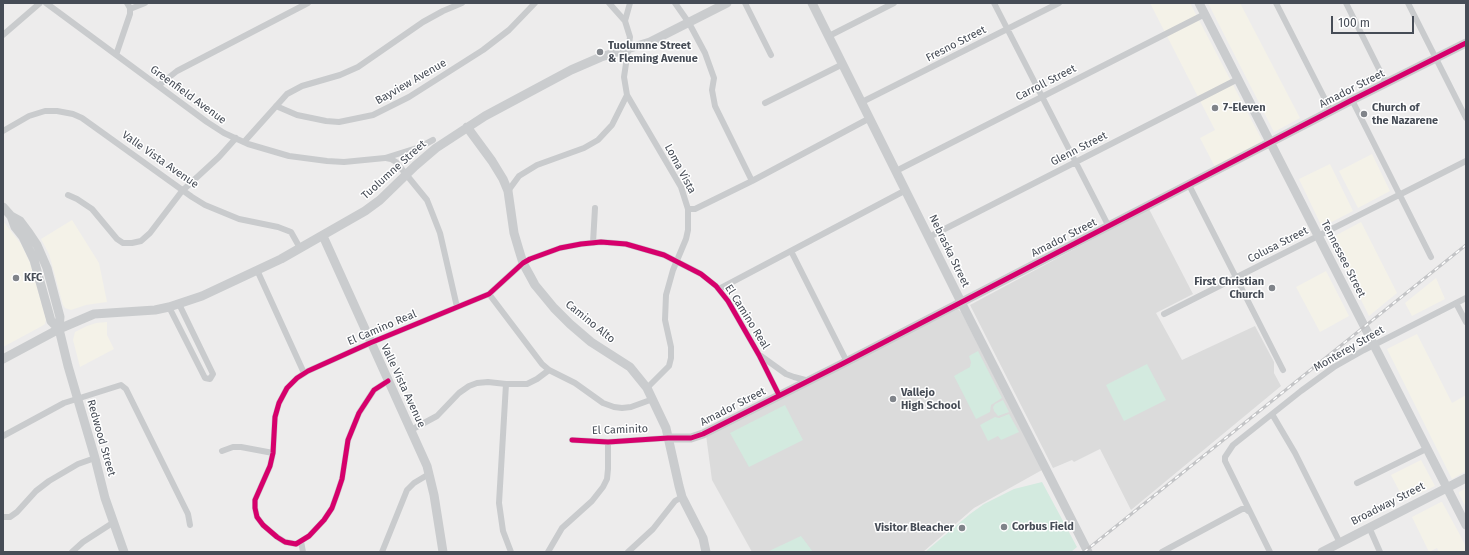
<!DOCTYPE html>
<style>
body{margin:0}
#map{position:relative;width:1469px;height:555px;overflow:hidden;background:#edecec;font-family:"Fira Sans",sans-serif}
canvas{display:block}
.frame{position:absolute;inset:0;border:4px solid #464c56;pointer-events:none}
.scale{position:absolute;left:1331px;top:16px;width:83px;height:18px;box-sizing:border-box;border:2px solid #464c56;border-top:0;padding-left:5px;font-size:12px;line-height:14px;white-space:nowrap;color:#464c56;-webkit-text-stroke:3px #fff;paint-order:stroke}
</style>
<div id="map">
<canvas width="1469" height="555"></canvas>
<div class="frame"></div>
<div class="scale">100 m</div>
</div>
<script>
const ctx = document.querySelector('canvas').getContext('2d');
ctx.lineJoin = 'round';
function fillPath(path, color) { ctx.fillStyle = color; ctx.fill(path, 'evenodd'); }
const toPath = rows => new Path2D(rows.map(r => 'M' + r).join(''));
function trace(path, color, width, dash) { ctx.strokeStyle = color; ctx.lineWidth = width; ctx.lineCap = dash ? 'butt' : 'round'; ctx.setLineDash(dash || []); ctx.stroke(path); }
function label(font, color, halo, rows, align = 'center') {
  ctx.font = font + ' "Fira Sans",sans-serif'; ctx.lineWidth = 3; ctx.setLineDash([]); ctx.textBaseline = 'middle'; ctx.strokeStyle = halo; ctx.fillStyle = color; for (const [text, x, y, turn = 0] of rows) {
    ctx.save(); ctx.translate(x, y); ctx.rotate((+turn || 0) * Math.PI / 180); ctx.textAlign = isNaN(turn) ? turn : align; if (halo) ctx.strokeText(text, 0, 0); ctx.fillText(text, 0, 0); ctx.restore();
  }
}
fillPath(toPath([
 [1150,3,1190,3,1263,142,1215,167,1200,138,1215,130],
 [1208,3,1240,3,1300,118,1274,132],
 [1372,154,1390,191,1358,208,1339,171],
 [1330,164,1353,211,1322,227,1299,179],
 [72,220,99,263,107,302,86,305,71,310,65,308,63,305,49,254,41,239],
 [3,221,21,244,30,263,46,319,45,324,42,326,3,347],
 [1361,222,1397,293,1369,316,1334,245,1333,237],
 [1326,271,1349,316,1320,332,1296,287],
 [1436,278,1445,299,1412,316,1405,303],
 [107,322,107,335,114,349,80,367,73,340,75,332,87,326,96,323],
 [1417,334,1452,403,1466,395,1466,471,1452,479,1387,349],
 [1421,460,1435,486,1408,499,1404,500,1391,475],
 [1466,488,1466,507,1459,494,1459,492],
 [1441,502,1442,502,1460,535,1466,547,1466,552,1439,552,1437,548,1429,552,1412,517]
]), '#f4f2e8');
fillPath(toPath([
 [1149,209,1193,294,1156,313,1182,360,1255,326,1274,362,1274,373,1281,386,1131,510,1100,449,1074,462,1072,460,1053,468,970,305],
 [958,309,961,312,969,327,1042,470,974,508,923,552,752,552,712,480,706,435]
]), '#dbdbdb');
fillPath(toPath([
 [978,351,1002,398,991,405,990,412,976,419,954,376,970,367,971,362,969,356],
 [1147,364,1166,400,1124,421,1106,385],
 [1003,400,1009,412,998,416,994,411,993,407,995,404],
 [785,405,803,440,749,467,730,433],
 [1009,414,1019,432,1001,440,998,436,988,441,980,425,995,417,999,418],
 [1042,482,1077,547,1071,552,925,552,970,514,984,504,1014,489],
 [801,536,813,552,767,552]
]), '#d3eadf');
trace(toPath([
 [46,3,207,122,224,133,248,144,289,156,327,161,344,162,385,158,420,147,433,140],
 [609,3,625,21,630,37,624,77,627,95,681,187,688,209,688,230,686,239,673,270,666,295,665,320,671,347,671,358,669,366,647,388],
 [675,3,689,23,705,53,714,78,712,90,715,106,752,181],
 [745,3,771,55],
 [994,3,1109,227],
 [1276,3,1331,111],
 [1346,3,1386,83],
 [1408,3,1466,118],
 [130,9,145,3],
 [625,21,630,3],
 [3,35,40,3],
 [829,36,894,3],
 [116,55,130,14,130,8,127,3],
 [158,86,177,71,308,3],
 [1352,100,1431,257],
 [862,102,1059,3],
 [765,103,843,64],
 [276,106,297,115,326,121,339,122,373,115,409,97,483,50,509,30,535,3],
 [3,131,29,116,45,111,57,111,73,114,82,118,192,197,205,205,239,219,278,227,291,232,300,248],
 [244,142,287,94,302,86,340,75,358,67,423,22,443,11,462,3],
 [386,158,391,159,396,162,427,200,431,210,440,233,457,307],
 [896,171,1205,14],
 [1189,185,1283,370],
 [508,191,519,176,537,165,584,148,598,140,612,125,627,95],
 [68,195,77,199,92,209,117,239,123,243,132,243,141,241,150,233,182,191,219,157,236,138],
 [688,209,695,209,752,181,870,118],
 [929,237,1238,79],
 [593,243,595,208],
 [791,251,847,362],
 [257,270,304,373],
 [719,289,906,190],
 [489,294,542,364,549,370,575,383,603,403,614,407,622,408,631,407,653,399],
 [1456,303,1466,322],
 [169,307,204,376,205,378,210,379,213,374,212,372,179,304],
 [1164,314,1466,161],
 [761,356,786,374,794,377,809,381],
 [388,381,374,390,359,413,348,440,342,479,337,494,332,508,324,520,309,536,296,544,285,542,277,537,263,525,257,517,255,508,255,500,270,466,273,453,275,417,279,403,287,388,297,378,308,371,370,343,489,294,523,263,530,259,560,248,581,244,601,242,626,244,664,255,701,274,716,286,728,301,759,355,779,395],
 [506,384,499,503,503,531,511,552],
 [1272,414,1295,453,1340,543],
 [411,430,437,416,459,393,469,386,477,383,488,382,506,384,527,384,537,379,549,370],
 [3,436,64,403,121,385,126,389,188,514,190,525],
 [572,440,608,442,668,438],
 [222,451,233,447,241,447,273,453],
 [1357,483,1426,449],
 [3,517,10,517,17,512,36,491,49,481,78,464,95,458],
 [1369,527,1380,552],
 [301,541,303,552],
 [72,552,83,542,114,522],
 [382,552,407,490,414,483,429,474],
 [548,552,562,528,592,501,603,487,607,479,608,469,608,442],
 [628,552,653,529,675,501,682,497],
 [1162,552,1242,509,1246,509,1248,511],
 [1270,552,1225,461,1225,457,1233,445,1301,391,1334,367,1364,350,1466,298]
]), '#c9cbcd', 6);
trace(toPath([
 [812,3,964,308,1088,552],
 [1199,3,1466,525],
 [467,127,492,161,503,179,508,191,514,233,519,250,523,263,535,285,554,308,570,324,591,342,630,367,647,388,666,428,679,486,682,497,703,538,706,552],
 [3,207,11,216,20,221,29,233,37,245,47,268,60,317,59,329,68,366,95,458,105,498,124,552],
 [11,216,15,227,23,237,34,260,51,321,59,329],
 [323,236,427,466,434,495,443,552],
 [3,359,59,329,94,314,155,310,169,307,202,296,281,259,365,211,380,200,415,166,436,148,485,116,571,70,601,57,650,42,727,3],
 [668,438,691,438,703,434,842,364,1352,100,1466,43],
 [1322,552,1466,478]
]), '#caccce', 9);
const rail = toPath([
 [1084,552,1466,245]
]);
trace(rail, '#c3c4c6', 3);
trace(rail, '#fff', 1.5, [4.5]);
trace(toPath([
 [388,381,374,390,359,413,348,440,342,479,337,494,332,508,324,520,309,536,296,544,285,542,277,537,263,525,257,517,255,508,255,500,270,466,273,453,275,417,279,403,287,388,297,378,308,371,370,343,489,294,523,263,530,259,560,248,581,244,601,242,626,244,664,255,701,274,716,286,728,301,759,355,779,395],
 [572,440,608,442,668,438,691,438,703,434,842,364,1352,100,1466,43]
]), '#d6006c', 5);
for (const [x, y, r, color] of [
 [600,52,4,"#80848a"],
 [1215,108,4,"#80848a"],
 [1364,114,4,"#80848a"],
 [16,278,4,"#80848a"],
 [1272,288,4,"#80848a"],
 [893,399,4,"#80848a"],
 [1004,527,4,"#80848a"],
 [962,528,4,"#80848a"]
]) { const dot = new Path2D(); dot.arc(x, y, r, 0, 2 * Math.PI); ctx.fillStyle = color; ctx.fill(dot); trace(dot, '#fff', 1.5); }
label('11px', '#464c56', '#fff', [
 ["Fresno Street",956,44,-27],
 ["Bayview Avenue",411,82,-30],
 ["Carroll Street",1046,83,-27],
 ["Amador Street",1352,89,-27],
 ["Greenfield Avenue",188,95,36],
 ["Glenn Street",1079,149,-27],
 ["Valle Vista Avenue",160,160,35],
 ["Loma Vista",680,169,62],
 ["Tuolumne Street",394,170,-42],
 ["Amador Street",1064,238,-27],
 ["Colusa Street",1278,245,-27],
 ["Nebraska Street",949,251,64],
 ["Tennessee Street",1343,259,63],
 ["El Camino Real",747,317,58],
 ["Camino Alto",590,322,39],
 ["El Camino Real",382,328,-23],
 ["Monterey Street",1349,349,-30],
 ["Valle Vista Avenue",403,386,65],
 ["Amador Street",733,407,-27],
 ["El Caminito",620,430,-2],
 ["Redwood Street",101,438,74],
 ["Broadway Street",1388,504,-27]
]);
label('bold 11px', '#464c56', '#fff', [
 ["Tuolumne Street",608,46],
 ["& Fleming Avenue",608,59],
 ["7-Eleven",1223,108],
 ["Church of",1372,108],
 ["the Nazarene",1372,121],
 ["KFC",24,278],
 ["First Christian",1264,282,"right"],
 ["Church",1264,295,"right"],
 ["Vallejo",901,393],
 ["High School",901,406],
 ["Corbus Field",1012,527],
 ["Visitor Bleacher",954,528,"right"]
], 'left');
</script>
